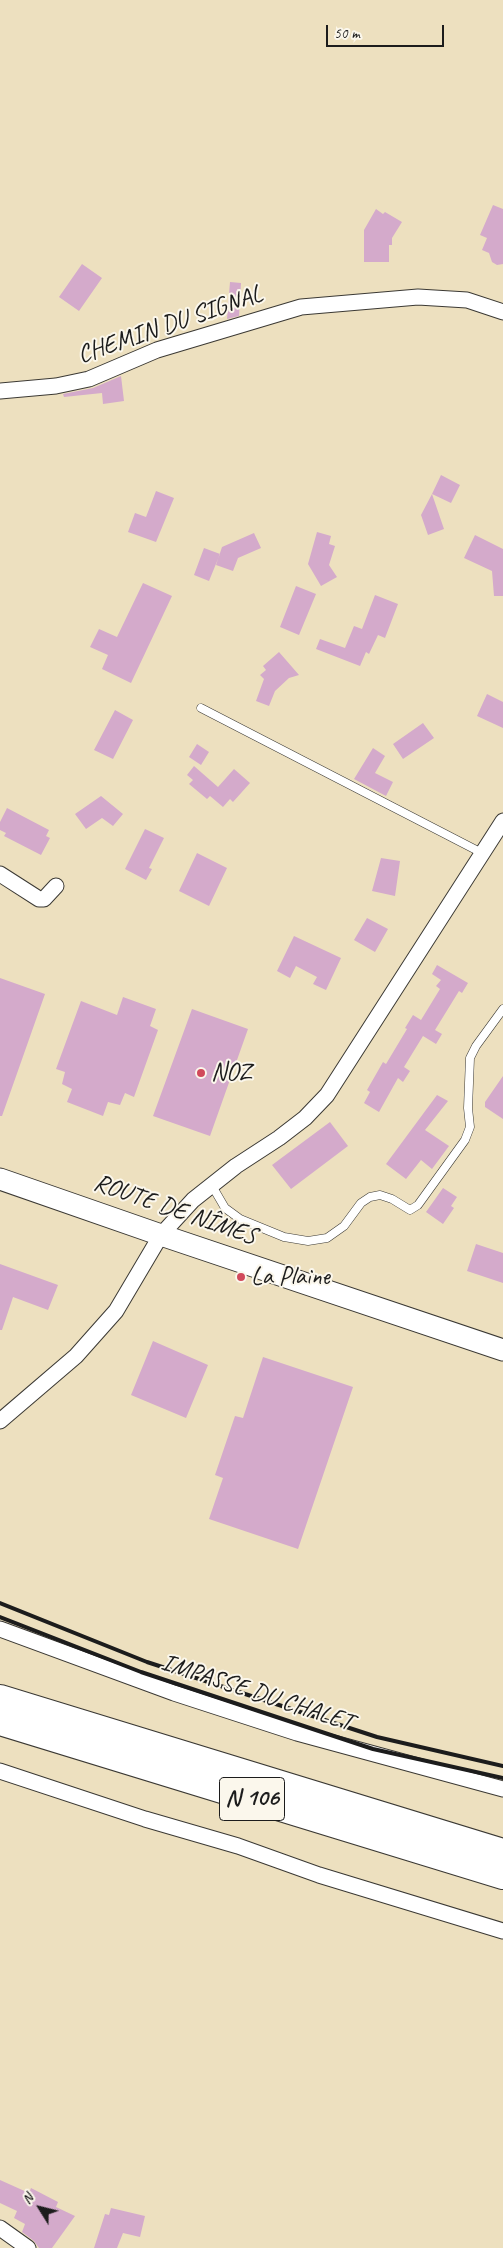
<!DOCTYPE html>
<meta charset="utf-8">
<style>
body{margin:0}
#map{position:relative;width:503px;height:2248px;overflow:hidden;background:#ede0bf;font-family:Caveat,sans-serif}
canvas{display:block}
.north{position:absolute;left:15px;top:2183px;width:50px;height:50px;-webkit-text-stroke:4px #fbf7ec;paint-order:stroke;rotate:306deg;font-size:14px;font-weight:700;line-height:20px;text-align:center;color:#1c1c1c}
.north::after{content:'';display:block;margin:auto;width:18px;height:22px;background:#1c1c1c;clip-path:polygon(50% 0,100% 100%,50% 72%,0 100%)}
.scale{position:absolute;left:326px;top:25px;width:118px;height:22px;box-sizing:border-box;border:2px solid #1c1c1c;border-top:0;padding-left:6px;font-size:15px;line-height:18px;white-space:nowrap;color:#1c1c1c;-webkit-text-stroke:4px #fbf7ec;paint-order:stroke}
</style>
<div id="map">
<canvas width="503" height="2248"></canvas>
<div class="north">N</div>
<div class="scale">50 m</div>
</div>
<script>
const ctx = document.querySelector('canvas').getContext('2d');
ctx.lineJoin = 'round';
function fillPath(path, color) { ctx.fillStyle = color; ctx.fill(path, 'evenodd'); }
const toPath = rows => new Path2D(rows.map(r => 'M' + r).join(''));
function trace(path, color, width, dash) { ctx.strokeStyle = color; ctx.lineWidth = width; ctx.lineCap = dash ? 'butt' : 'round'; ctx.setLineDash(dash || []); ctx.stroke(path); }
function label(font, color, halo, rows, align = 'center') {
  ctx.font = font + ' Caveat,sans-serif'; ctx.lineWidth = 4; ctx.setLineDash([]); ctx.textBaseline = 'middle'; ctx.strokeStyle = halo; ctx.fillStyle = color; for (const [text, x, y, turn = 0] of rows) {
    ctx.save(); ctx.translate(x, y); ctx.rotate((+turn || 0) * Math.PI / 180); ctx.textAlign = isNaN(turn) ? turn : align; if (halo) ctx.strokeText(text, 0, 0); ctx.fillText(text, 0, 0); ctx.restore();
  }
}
fillPath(toPath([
 [493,205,503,209,503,264,497,265,492,262,489,253,482,250,487,238,480,235],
 [376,209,383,214,385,212,402,222,392,238,392,245,389,245,389,262,364,262,364,230],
 [82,264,102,278,79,311,59,297],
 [230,282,241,283,239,316,227,319],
 [121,376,124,401,103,404,102,393,64,397,63,394,93,388],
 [441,475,460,485,451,503,432,494],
 [156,491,174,498,156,542,128,532,135,513,146,517],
 [432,494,444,529,428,535,421,515],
 [317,532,331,536,329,544,335,546,329,565,337,577,321,586,308,564],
 [254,533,261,548,238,558,233,571,216,565,222,547],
 [475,535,503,549,503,596,494,596,492,571,464,558],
 [204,548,220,554,209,581,194,575],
 [143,583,172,596,131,683,102,669,108,655,90,647,99,629,117,637],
 [296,586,316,594,299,635,280,627],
 [375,595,398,604,385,638,378,635,369,654,366,652,360,666,316,649,320,639,345,648,354,626,362,629],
 [279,652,299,675,289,678,275,691,269,706,256,701,264,679,260,675,266,670,263,666],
 [487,694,503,702,503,728,477,716],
 [115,710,133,720,113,759,94,750],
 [423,723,434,738,403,759,393,744],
 [197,744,209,752,201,765,189,757],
 [373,748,385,756,375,773,393,782,386,796,354,779],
 [194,766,218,787,234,769,250,783,233,802,230,799,223,807,210,796,207,799,189,784,193,780,187,775],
 [101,796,123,814,113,826,102,818,86,829,75,814],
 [7,808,49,830,46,836,50,838,41,855,4,836,6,833,0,830,0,822],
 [145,829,164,838,149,868,152,869,146,880,125,869],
 [197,853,227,868,209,906,179,891],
 [381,858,400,861,395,896,372,891],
 [367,918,388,929,375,952,354,940],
 [294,936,341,958,326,990,313,984,317,977,296,966,290,978,277,971],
 [437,965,468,983,462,993,459,991,435,1030,442,1034,436,1044,423,1036,404,1067,410,1071,403,1082,398,1078,379,1112,364,1103,370,1092,367,1090,383,1062,386,1064,407,1029,405,1028,413,1015,421,1020,440,989,436,986,441,980,432,974],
 [0,978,45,994,2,1116,0,1116],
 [123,997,156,1009,150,1026,158,1030,134,1097,125,1093,120,1105,108,1102,103,1116,67,1102,72,1089,62,1084,65,1072,56,1069,81,1001,117,1015],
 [192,1009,248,1029,210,1136,153,1116],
 [503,1076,503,1119,485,1107,485,1102],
 [437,1095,448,1101,425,1130,449,1146,432,1169,421,1160,406,1179,386,1164],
 [330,1122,348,1146,291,1189,272,1165],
 [443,1188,457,1197,451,1206,454,1208,443,1224,426,1212],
 [476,1244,503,1253,503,1283,467,1271],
 [0,1264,58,1285,48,1310,13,1297,2,1330,0,1330],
 [153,1341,208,1365,186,1418,131,1395],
 [263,1357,353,1387,298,1549,209,1519,223,1478,215,1475,235,1416,243,1418],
 [0,2180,29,2193,31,2188,58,2202,56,2207,75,2216,52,2248,39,2248,34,2241,22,2232,25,2224,14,2218,17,2211,0,2203],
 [111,2208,145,2216,140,2237,123,2233,117,2248,94,2248,105,2214,109,2215]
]), '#d4aacb');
const lane = toPath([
 [201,708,482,853],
 [211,1184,225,1208,240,1219,284,1237,308,1241,327,1238,344,1226,361,1203,370,1197,380,1195,392,1199,410,1210,418,1205,465,1140,470,1127,468,1108,470,1058,476,1046,503,1009]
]);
const street = toPath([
 [0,391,56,386,89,379,157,350,301,307,418,297,467,300,503,312],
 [0,874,39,899,44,899,56,886],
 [0,1421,76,1356,116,1311,161,1235,193,1200,236,1166,279,1138,305,1118,327,1095,503,821],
 [0,1629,174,1693,297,1733,503,1789],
 [0,1771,145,1819,238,1846,319,1875,503,1931],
 [0,2228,28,2248]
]);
const secondary = toPath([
 [0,1179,161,1235,503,1350]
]);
const highway = toPath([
 [0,1698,503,1852],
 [0,1722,503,1876]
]);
trace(lane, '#3b3934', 9);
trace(street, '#3b3934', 17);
trace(secondary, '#3b3934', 23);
trace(highway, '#3b3934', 28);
trace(lane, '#fff', 8);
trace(street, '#fff', 15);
trace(secondary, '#fff', 21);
trace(highway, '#fff', 26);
trace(toPath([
 [0,1603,147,1662,377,1737,503,1766],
 [0,1617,141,1672,373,1749,503,1778]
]), '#1c1c1c', 4);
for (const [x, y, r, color] of [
 [201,1073,5,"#d1495b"],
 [241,1277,5,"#d1495b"]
]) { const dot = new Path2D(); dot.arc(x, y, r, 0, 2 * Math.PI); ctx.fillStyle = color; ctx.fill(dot); trace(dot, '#fbf7ec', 2); }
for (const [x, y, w] of [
 [252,1799,65]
]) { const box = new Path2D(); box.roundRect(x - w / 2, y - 21.5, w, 43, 4); ctx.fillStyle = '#fbf7ec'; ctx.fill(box); trace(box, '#1c1c1c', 1); }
label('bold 24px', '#1c1c1c', null, [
 ["N 106",252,1799]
]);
label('25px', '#1c1c1c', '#fbf7ec', [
 ["CHEMIN DU SIGNAL",170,325,-19],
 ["ROUTE DE NÎMES",175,1210,19],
 ["IMPASSE DU CHALET",257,1693,18]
]);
label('25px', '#1c1c1c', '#fbf7ec', [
 ["NOZ",211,1073],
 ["La Plaine",251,1277]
], 'left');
</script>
